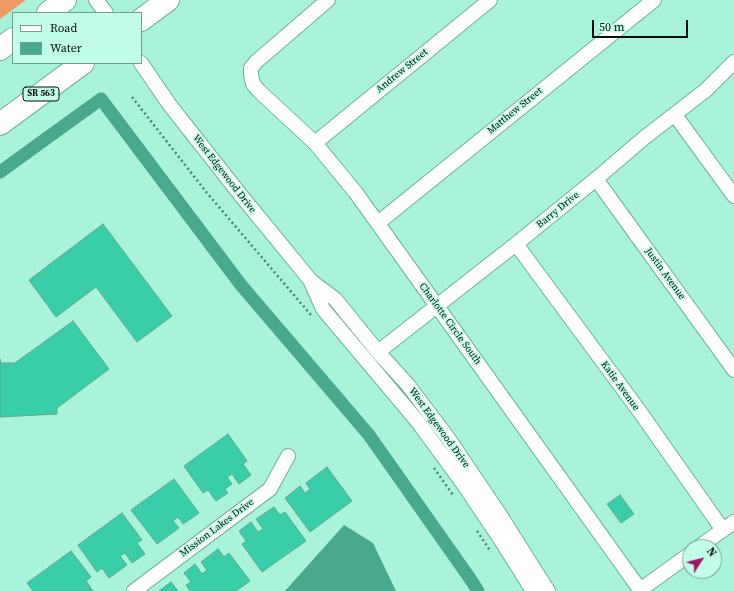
<!DOCTYPE html>
<style>
body{margin:0}
#map{position:relative;width:734px;height:591px;overflow:hidden;background:#a9f3db;font-family:"Source Serif 4",serif}
canvas{display:block}
.legend{position:absolute;left:12px;top:12px;width:130px;height:52px;box-sizing:border-box;background:#c2fde9;border:1px solid #749e90;margin:0;padding:5px 7px;list-style:none;font-size:12px;color:#00100a}
.legend li{display:flex;align-items:center;gap:8px;height:20px}
.legend b{width:20px;border:1px solid #749e90}
.north{position:absolute;left:682px;top:539px;width:40px;height:40px;box-sizing:border-box;background:#c2fde9;border:1px solid #749e90;border-radius:50%;rotate:54deg;font-size:11px;font-weight:700;line-height:16px;text-align:center;color:#00100a}
.north::after{content:'';display:block;margin:auto;width:14px;height:18px;background:#9f1765;clip-path:polygon(50% 0,100% 100%,50% 72%,0 100%)}
.scale{position:absolute;left:592px;top:20px;width:96px;height:18px;box-sizing:border-box;border:2px solid #00100a;border-top:0;padding-left:5px;font-size:12px;line-height:14px;white-space:nowrap;color:#00100a;-webkit-text-stroke:3px #c2fde9;paint-order:stroke}
</style>
<div id="map">
<canvas width="734" height="591"></canvas>
<ul class="legend">
<li><b style="height:5px;background:#fff"></b>Road</li>
<li><b style="height:11px;background:#48a98e"></b>Water</li>
</ul>
<div class="north">N</div>
<div class="scale">50 m</div>
</div>
<script>
const ctx = document.querySelector('canvas').getContext('2d');
ctx.lineJoin = 'round';
function fillPath(path, color) { ctx.fillStyle = color; ctx.fill(path, 'evenodd'); }
const toPath = rows => new Path2D(rows.map(r => 'M' + r).join(''));
function trace(path, color, width, dash) { ctx.strokeStyle = color; ctx.lineWidth = width; ctx.lineCap = dash ? 'butt' : 'round'; ctx.setLineDash(dash || []); ctx.stroke(path); }
function label(font, color, halo, rows, align = 'center') {
  ctx.font = font + ' "Source Serif 4",serif'; ctx.lineWidth = 3; ctx.setLineDash([]); ctx.textBaseline = 'middle'; ctx.strokeStyle = halo; ctx.fillStyle = color; for (const [text, x, y, turn = 0] of rows) {
    ctx.save(); ctx.translate(x, y); ctx.rotate((+turn || 0) * Math.PI / 180); ctx.textAlign = isNaN(turn) ? turn : align; if (halo) ctx.strokeText(text, 0, 0); ctx.fillText(text, 0, 0); ctx.restore();
  }
}
fillPath(toPath([
 [0,0,26,0,0,19]
]), '#ef9963');
fillPath(toPath([
 [344,525,373,543,396,591,285,591]
]), '#48a98e');
trace(toPath([
 [0,172,101,99,241,285,369,435,471,580,478,591]
]), '#48a98e', 13);
const building = toPath([
 [103,224,172,316,137,342,96,287,56,317,29,280,103,224],
 [73,321,109,369,57,408,57,414,0,417,0,359,1,363,15,363,73,321],
 [228,434,247,461,243,464,251,475,239,484,232,474,227,477,232,484,225,489,228,493,216,501,208,490,203,493,184,466,228,434],
 [327,467,352,501,310,532,285,498,300,486,305,493,310,489,306,483,327,467],
 [174,479,199,513,183,524,178,517,173,521,179,528,157,544,131,510,174,479],
 [620,495,634,514,621,523,607,504,620,495],
 [274,507,280,515,285,512,306,541,262,572,242,544,246,541,239,531,251,522,258,532,263,529,256,519,274,507],
 [122,513,142,540,137,543,145,554,132,563,125,553,120,556,127,565,109,578,102,568,97,572,78,545,122,513],
 [218,549,224,557,229,553,250,581,236,591,190,591,186,585,191,582,184,573,195,564,202,574,207,570,201,562,218,549],
 [71,551,91,577,86,581,93,591,33,591,27,583,71,551],
 [171,582,178,591,159,591,171,582]
]);
fillPath(building, '#3acda9');
trace(building, '#60a892', 1);
const minor = toPath([
 [96,0,106,13],
 [328,0,257,61,251,68,251,75,253,84,259,91,315,143,356,193,641,591],
 [141,63,169,104,239,193,311,281,335,299,378,352,408,385,448,438,500,515,548,591],
 [675,115,734,196],
 [315,143,490,0],
 [596,179,734,370],
 [378,223,654,0],
 [516,244,640,412,723,530],
 [311,282,323,309,418,422,462,482,499,537,533,591],
 [378,352,516,244,596,179,644,138,706,90,734,62],
 [699,547,734,522],
 [640,590,690,554],
 [134,591,270,489,288,456]
]);
const primary = toPath([
 [48,13,65,0],
 [141,20,168,0],
 [0,49,13,39],
 [0,124,83,63]
]);
trace(minor, '#6bb39d', 16);
trace(primary, '#6bb39d', 24);
trace(toPath([
 [132,97,207,193,311,315],
 [434,468,453,495],
 [477,531,491,552]
]), '#517d6e', 2.5, [2, 3]);
trace(minor, '#fff', 14);
trace(primary, '#fff', 22);
for (const [x, y, w] of [
 [41,94,36]
]) { const box = new Path2D(); box.roundRect(x - w / 2, y - 7, w, 14, 3); ctx.fillStyle = '#c2fde9'; ctx.fill(box); trace(box, '#00100a', 1); }
label('bold 9px', '#00100a', null, [
 ["SR 563",41,94]
]);
label('10px', '#00100a', '#c2fde9', [
 ["Andrew Street",402,71,-39],
 ["Matthew Street",515,111,-39],
 ["West Edgewood Drive",224,174,52],
 ["Barry Drive",558,210,-39],
 ["Justin Avenue",665,274,54],
 ["Charlotte Circle South",450,324,54],
 ["Katie Avenue",620,386,54],
 ["West Edgewood Drive",439,428,54],
 ["Mission Lakes Drive",217,528,-37]
]);
</script>
